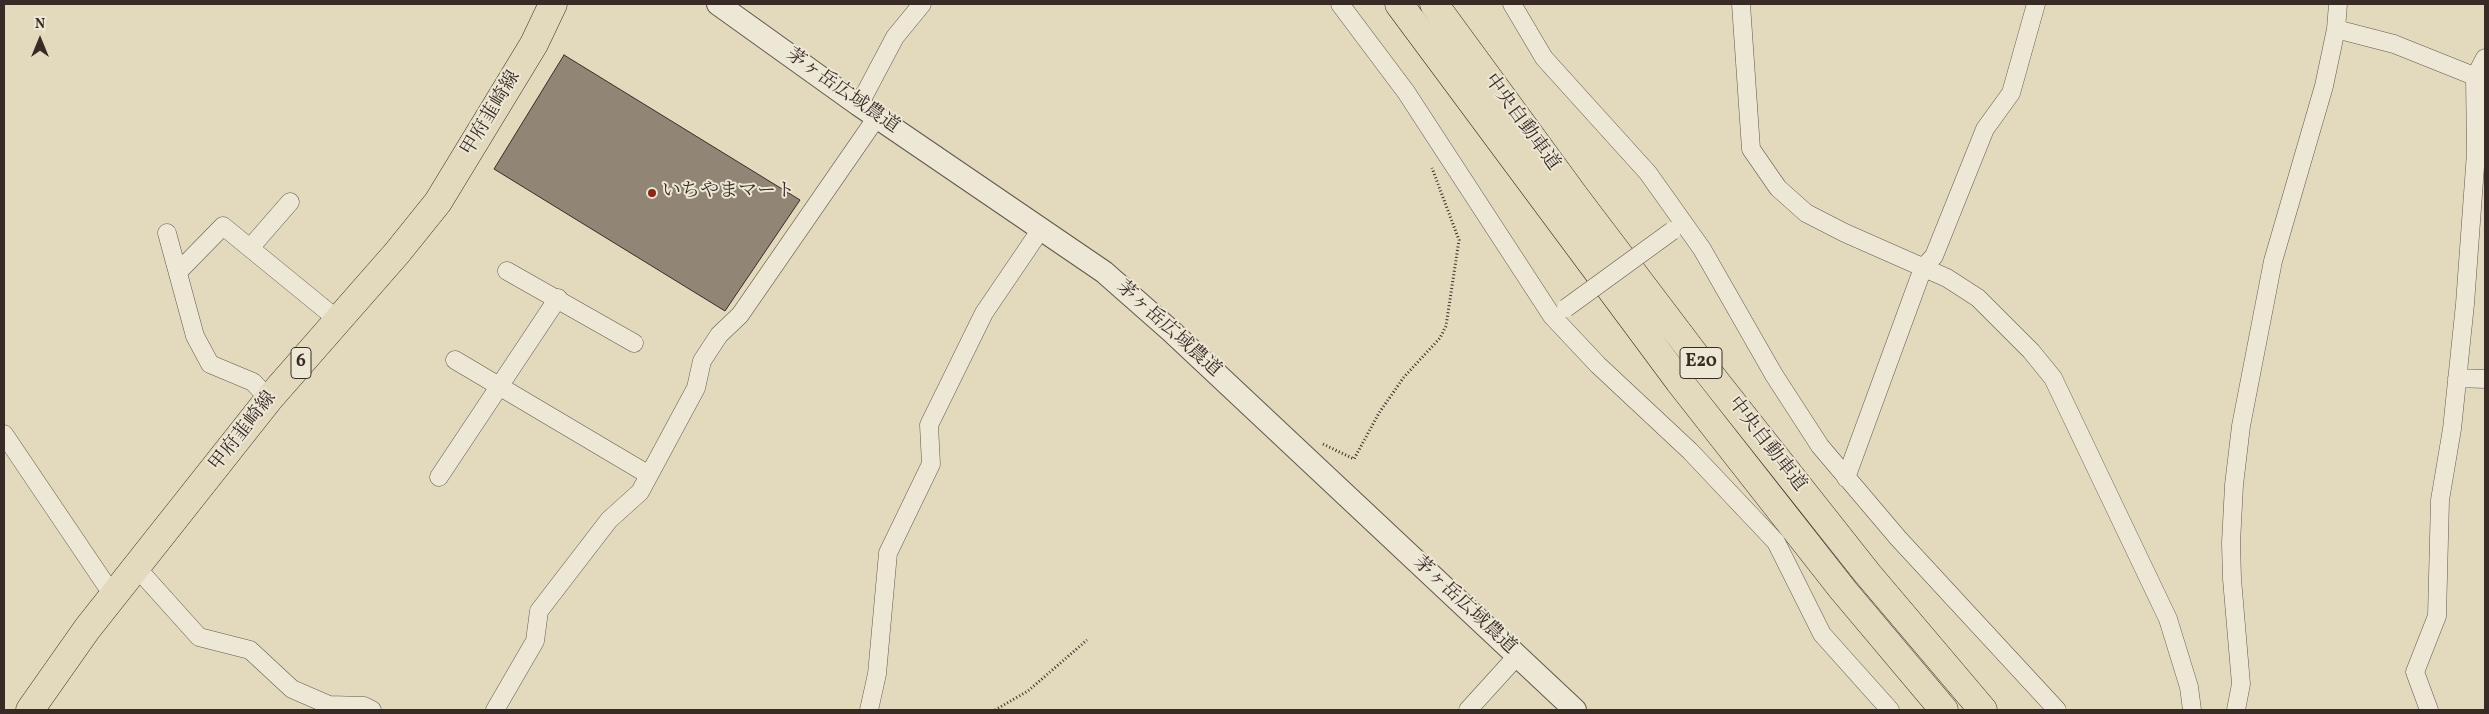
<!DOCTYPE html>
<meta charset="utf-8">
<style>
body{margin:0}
#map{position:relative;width:2489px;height:714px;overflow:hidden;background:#e3dabe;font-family:Vollkorn,serif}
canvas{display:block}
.frame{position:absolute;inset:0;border:5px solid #382b26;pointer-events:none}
.north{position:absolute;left:15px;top:15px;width:50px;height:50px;-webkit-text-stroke:4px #ede7d5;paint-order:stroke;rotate:0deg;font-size:14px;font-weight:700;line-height:20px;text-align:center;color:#382b26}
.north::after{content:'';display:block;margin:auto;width:18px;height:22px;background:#382b26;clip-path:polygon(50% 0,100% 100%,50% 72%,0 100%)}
</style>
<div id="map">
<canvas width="2489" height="714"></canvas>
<div class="frame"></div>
<div class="north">N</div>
</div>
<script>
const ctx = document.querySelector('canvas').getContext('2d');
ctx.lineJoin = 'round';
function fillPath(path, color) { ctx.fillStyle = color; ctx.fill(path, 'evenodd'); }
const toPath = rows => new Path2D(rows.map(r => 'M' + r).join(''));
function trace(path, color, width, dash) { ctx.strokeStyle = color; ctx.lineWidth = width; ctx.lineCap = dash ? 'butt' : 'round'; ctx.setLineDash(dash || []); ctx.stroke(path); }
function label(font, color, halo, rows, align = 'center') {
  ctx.font = font + ' Vollkorn,"Noto Serif JP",serif'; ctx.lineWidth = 4; ctx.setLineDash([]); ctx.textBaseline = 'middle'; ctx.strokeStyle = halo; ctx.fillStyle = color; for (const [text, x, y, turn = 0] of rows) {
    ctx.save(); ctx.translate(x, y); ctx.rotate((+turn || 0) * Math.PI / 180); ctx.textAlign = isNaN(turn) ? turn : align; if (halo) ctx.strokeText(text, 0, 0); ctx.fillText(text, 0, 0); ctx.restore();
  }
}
const building = toPath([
 [564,55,800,200,725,311,494,169,564,55]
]);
fillPath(building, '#918675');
trace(building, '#382b26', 1);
const minor = toPath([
 [1340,4,1406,92,1552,316,1598,365,1690,451,1776,542,1822,634,1890,710],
 [1512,4,1544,58,1648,173,1702,249,1774,375,1820,446,1898,538,2057,710],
 [1741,4,1751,149,1778,188,1806,213,1845,233,1947,278,1978,298,2031,351,2053,378,2168,619,2189,687,2192,710],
 [2336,29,2394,44,2484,80],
 [859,105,895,37,922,4],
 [167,233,195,336,210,364,253,382,269,399],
 [250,248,290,202],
 [507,271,634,343],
 [178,272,223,226,338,320],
 [455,360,649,475],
 [2457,378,2485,379],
 [4,434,114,597],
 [439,477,558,298],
 [1846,478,1923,268,1934,256,1985,129,2011,93,2036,4],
 [137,568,199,637,250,650,292,689,329,705,364,706,372,710],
 [495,710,535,641,539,611,609,520,640,492,696,388,702,361,719,335,740,315,877,117],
 [869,710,877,674,888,553,931,464,929,425,984,313,1041,229],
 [1468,710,1517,656],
 [2236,710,2241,684,2232,579,2231,543,2234,485,2241,426,2273,261,2324,86,2336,29,2338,4],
 [2429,710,2415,672,2437,616,2440,500,2452,429,2465,304,2476,153,2475,77,2485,58]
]);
const tertiary = toPath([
 [718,4,859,105,1104,272,1171,331,1575,710]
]);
const primary = toPath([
 [30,710,87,629,269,399,397,253,438,202,534,44,553,4]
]);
const motorway = toPath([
 [1399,4,1679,381,1843,590,1944,710],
 [1434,4,1576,198,1701,363,1867,573,1983,710]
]);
trace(minor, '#63574c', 19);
trace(tertiary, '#63574c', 24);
trace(primary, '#382b26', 29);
trace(motorway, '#382b26', 29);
trace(toPath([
 [1323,444,1354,459,1379,413,1404,377,1440,338,1446,326,1459,240,1432,168],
 [995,710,1028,691,1087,640]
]), '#382b26', 3, [1, 2.5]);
trace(minor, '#ede7d5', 18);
trace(tertiary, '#ede7d5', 22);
trace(primary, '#e3dabe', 28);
trace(motorway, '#e3dabe', 28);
const minorBridge = toPath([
 [1566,308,1672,231]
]);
trace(minorBridge, '#63574c', 19, []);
trace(minorBridge, '#ede7d5', 18);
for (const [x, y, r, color] of [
 [652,193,5,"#8f2418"]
]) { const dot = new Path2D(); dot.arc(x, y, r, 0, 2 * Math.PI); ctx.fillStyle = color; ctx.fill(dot); trace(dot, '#ede7d5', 2); }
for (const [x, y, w] of [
 [301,363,20],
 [1701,363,42]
]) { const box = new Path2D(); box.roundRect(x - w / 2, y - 15.5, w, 31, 4); ctx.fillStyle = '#ede7d5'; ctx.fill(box); trace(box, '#382b26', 1); }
label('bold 18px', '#382b26', null, [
 ["6",301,363],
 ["E20",1701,363]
]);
label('19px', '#382b26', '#ede7d5', [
 ["茅ヶ岳広域農道",842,92,35],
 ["甲府韮崎線",492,114,-59],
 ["中央自動車道",1521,123,54],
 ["茅ヶ岳広域農道",1168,330,42],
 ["甲府韮崎線",244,432,-52],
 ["中央自動車道",1766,445,52],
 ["茅ヶ岳広域農道",1464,606,43]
]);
label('19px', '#382b26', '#ede7d5', [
 ["いちやまマート",662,193]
], 'left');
</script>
